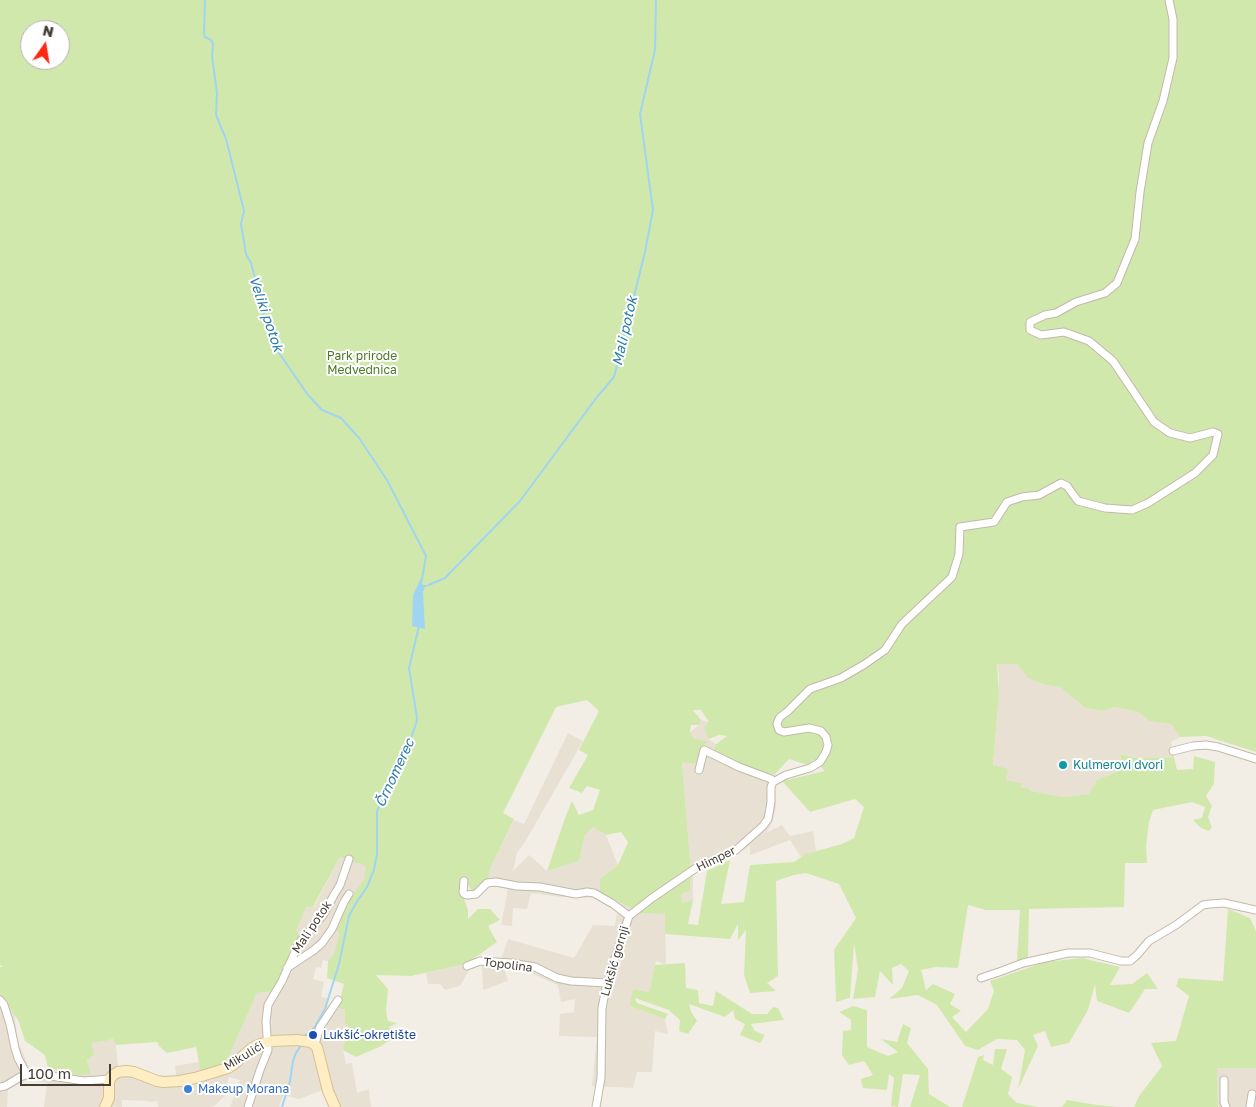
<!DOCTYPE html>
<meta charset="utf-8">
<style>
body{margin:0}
#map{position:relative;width:1256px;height:1107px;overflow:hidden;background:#f3eee5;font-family:"Golos Text",sans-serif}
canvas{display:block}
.north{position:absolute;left:20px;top:20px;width:50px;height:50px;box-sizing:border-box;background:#fff;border:1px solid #b5b2ae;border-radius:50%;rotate:13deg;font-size:14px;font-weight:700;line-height:20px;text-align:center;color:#463e35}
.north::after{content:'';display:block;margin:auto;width:18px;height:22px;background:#fe2712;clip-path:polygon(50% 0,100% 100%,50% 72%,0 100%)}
.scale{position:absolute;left:20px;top:1064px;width:91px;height:22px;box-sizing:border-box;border:2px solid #463e35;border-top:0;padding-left:6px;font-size:15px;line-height:18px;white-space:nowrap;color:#463e35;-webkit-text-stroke:4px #fff;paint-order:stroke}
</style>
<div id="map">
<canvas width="1256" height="1107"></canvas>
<div class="north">N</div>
<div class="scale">100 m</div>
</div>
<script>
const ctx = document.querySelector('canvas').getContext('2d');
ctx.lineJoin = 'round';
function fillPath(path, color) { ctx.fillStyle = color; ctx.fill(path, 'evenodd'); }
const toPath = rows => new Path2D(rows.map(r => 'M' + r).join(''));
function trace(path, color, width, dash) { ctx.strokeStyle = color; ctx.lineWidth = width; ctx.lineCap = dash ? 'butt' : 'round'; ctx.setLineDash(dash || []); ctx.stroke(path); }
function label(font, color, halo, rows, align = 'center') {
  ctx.font = font + ' "Golos Text",sans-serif'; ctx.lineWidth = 4; ctx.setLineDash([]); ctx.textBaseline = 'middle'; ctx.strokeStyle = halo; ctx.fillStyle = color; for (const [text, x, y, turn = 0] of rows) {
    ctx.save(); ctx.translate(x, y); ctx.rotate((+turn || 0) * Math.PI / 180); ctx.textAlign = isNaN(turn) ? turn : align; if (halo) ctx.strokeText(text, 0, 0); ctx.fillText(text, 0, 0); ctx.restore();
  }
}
fillPath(toPath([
 [997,664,1017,664,1028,678,1046,685,1060,687,1085,708,1103,711,1114,707,1138,712,1149,721,1171,724,1180,737,1171,742,1174,757,1135,758,1120,754,1123,769,1097,780,1090,794,1064,797,1031,791,1030,789,1021,787,1022,783,1005,780,993,766,999,693,999,675],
 [701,720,709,722,709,739,716,744,713,752,757,772,775,774,777,782,775,788,776,807,773,821,766,833,782,825,790,836,813,831,816,851,801,857,790,840,750,855,750,846,739,853,693,873,693,900,682,903,681,894,690,891,691,870,682,762,708,743,694,738,690,732,699,725],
 [568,733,583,741,525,842,517,853,513,871,529,855,547,871,579,861,585,835,593,827,606,835,618,865,600,879,600,892,632,909,635,913,665,914,666,965,656,961,649,992,633,989,629,1006,665,1019,668,1034,655,1031,652,1072,637,1072,633,1088,592,1086,597,1037,559,1036,560,1014,574,1012,575,999,561,1002,558,985,528,972,504,968,508,981,483,990,482,964,469,970,460,986,445,990,440,984,428,984,426,973,466,964,482,957,501,960,508,939,574,958,593,925,615,926,617,912,598,898,561,897,531,893,527,909,513,908,512,926,501,925,508,889,493,886,488,881,490,869,514,820,524,824],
 [340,857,356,863,366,865,366,872,364,879,359,887,339,933,334,954,328,961,323,960,321,968,316,967,313,979,324,982,321,997,327,998,326,1005,345,1010,345,1024,349,1026,343,1050,346,1064,352,1063,357,1093,369,1089,371,1107,330,1107,323,1090,299,1099,283,1095,279,1107,230,1107,240,1080,229,1077,224,1097,213,1107,158,1107,157,1101,150,1102,149,1101,122,1100,122,1107,44,1107,47,1083,26,1080,8,1090,7,1107,0,1107,0,994,14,1014,18,1042,30,1069,48,1068,66,1073,91,1074,87,1059,91,1043,106,1041,113,1037,116,1045,118,1066,122,1076,138,1077,177,1085,175,1066,199,1062,201,1073,225,1065,257,993,274,991,295,931,306,906,314,907],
 [1217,1068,1256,1068,1256,1107,1218,1107]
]), '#e7e0d3');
fillPath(toPath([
 [0,0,1256,0,1256,752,1206,736,1180,737,1171,724,1149,721,1138,712,1114,707,1103,711,1085,708,1060,687,1046,685,1028,678,1017,664,997,664,999,693,993,765,1008,769,1006,780,1022,783,1021,787,1030,789,1031,791,1064,797,1089,794,1097,780,1123,769,1120,754,1135,758,1174,757,1177,770,1193,769,1194,756,1215,762,1214,784,1206,796,1212,806,1208,817,1212,827,1209,831,1201,828,1193,820,1202,818,1205,807,1192,802,1153,810,1149,822,1146,846,1147,863,1125,863,1124,907,1029,909,1028,957,1017,961,1020,910,986,910,968,905,958,968,936,967,921,970,926,990,933,984,955,994,950,1004,961,1011,952,1017,966,1032,988,1009,994,991,990,981,1045,962,1082,958,1120,967,1110,985,1132,984,1147,973,1158,989,1145,989,1129,1013,1097,1001,1095,984,1088,1010,1069,1043,1051,1047,1045,1031,1033,1035,1038,1046,1018,1089,1025,1050,1017,1040,997,1039,978,1050,965,1046,937,1005,918,995,889,999,902,988,909,971,901,964,892,968,893,985,880,971,875,997,853,999,858,969,854,943,850,998,836,1002,834,950,856,918,839,884,806,873,794,875,776,881,778,976,767,983,776,991,750,993,744,975,746,930,738,940,738,924,730,939,665,934,665,914,635,913,691,875,690,891,681,894,682,903,693,900,688,924,698,925,707,871,730,860,721,904,744,902,750,865,794,862,806,854,842,844,854,838,864,807,855,799,810,812,782,781,825,771,813,760,808,765,789,759,775,774,757,772,713,752,716,744,727,736,719,735,709,739,704,728,709,722,701,710,693,710,701,720,699,725,691,725,690,732,694,738,708,742,703,747,698,764,682,762,691,870,661,888,632,909,600,892,600,879,618,865,628,842,621,832,606,835,593,827,585,835,579,861,547,871,565,818,572,801,579,815,593,810,600,790,587,786,582,793,569,788,588,755,579,750,599,711,587,700,556,707,503,813,514,819,490,869,488,881,472,893,468,883,460,888,468,910,468,919,478,909,490,909,500,920,488,926,497,942,466,964,411,976,376,975,388,989,386,1011,388,1021,397,1023,389,1027,399,1035,379,1047,356,1057,343,1050,348,1026,345,1024,345,1010,338,1008,344,984,327,978,328,961,334,954,339,933,335,929,347,903,364,879,366,867,362,864,356,863,340,857,313,907,306,907,296,931,300,936,290,956,282,976,274,991,257,993,225,1065,201,1074,196,1047,167,1053,159,1046,157,1042,116,1045,113,1038,106,1041,91,1043,94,1054,87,1060,91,1074,79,1075,48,1068,45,1055,25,1041,19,1022,3,997,0,997,0,967,3,967,0,965],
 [30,30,60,30,60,60,30,60],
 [1228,909,1250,918,1256,931,1256,1068,1217,1068,1218,1107,1134,1107,1139,1096,1162,1066,1151,1043,1176,1041,1189,996,1176,986,1179,978,1223,981],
 [685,963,686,988,698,990,699,1003,713,1006,716,991,752,1014,767,1014,773,1007,778,1008,784,1020,751,1024,755,1031,765,1035,760,1043,740,1035,745,1024,735,1019,733,1010,725,1017,689,1004,691,1012,697,1021,688,1034,679,1031,680,1020,669,1010,635,998,637,1003,668,1014,665,1019,629,1006,633,989,649,992,655,965],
 [853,1006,867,1010,867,1047,888,1056,898,1052,881,1039,897,1042,903,1024,911,1028,907,1043,928,1069,929,1094,950,1107,910,1107,920,1075,903,1074,898,1107,891,1106,894,1078,889,1074,887,1090,863,1088,861,1079,873,1075,864,1061,849,1065,842,1055,843,1031,851,1030,851,1020,839,1012],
 [995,1049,1007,1049,1001,1069,1012,1077,1008,1094,1017,1103,1039,1107,962,1107,978,1057,984,1055,983,1060,993,1065],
 [1067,1100,1097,1105,1118,1107,1062,1107]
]), '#d1e8ad');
fillPath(toPath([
 [421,578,423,579,422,583,423,585,430,585,425,587,423,592,425,629,412,626,413,595]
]), '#a0d5f1');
trace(toPath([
 [205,0,204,33,205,37,211,40,213,44,212,56,217,93,216,115,226,139,244,211,241,224,246,254,251,263,255,278,258,297,270,334,279,353,308,395,322,410,341,418,359,438,387,480,426,556,422,579],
 [429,585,445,578,520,501,597,397,614,377,645,252,653,210,640,114,655,50,656,0],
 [306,1035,315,1027,325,1009,339,964,349,916,356,903,367,887,374,870,377,854,377,811,404,758,416,724,417,718,409,668,419,626],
 [282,1107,290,1081,293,1061,296,1053,301,1045]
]), '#a0d5f1', 2);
const street = toPath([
 [1173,751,1193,746,1206,745,1218,747,1256,759],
 [699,770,704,750,739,767,771,779,773,782],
 [464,881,463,892,464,894,467,895,476,894,487,883,496,882,517,886,540,887,576,894,587,892,594,893,613,904,629,916],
 [467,966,480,961,511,963,535,967,557,978,571,981,607,983],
 [287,968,314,950,322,943,332,929,344,902,349,894],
 [981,978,999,972,1023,963,1068,953,1090,953,1121,961,1130,961,1137,955,1149,941,1176,925,1203,905,1210,904,1224,903,1256,910],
 [0,1000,4,1005,10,1024,15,1048,18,1058,27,1075],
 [315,1044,320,1027,338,1000],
 [1224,1080,1224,1102,1226,1107],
 [0,1087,5,1086,22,1076,32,1074,38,1074,84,1081,110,1079],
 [248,1107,260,1070,268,1050,266,1021,268,1005,282,981,299,943,323,915,334,895,340,885,349,859],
 [596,1107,601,1078,602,1008,607,983,629,916,652,898,696,868,736,850,763,826,768,819,771,802,771,787,773,782,786,775,810,768,820,762,826,752,828,745,826,737,821,731,809,728,784,732,779,730,777,724,778,721,780,717,788,711,810,689,841,678,865,664,885,650,902,624,952,577,959,554,960,527,994,522,1007,502,1022,497,1039,495,1061,483,1067,486,1078,501,1105,508,1132,510,1148,503,1195,473,1213,455,1218,434,1213,432,1190,438,1170,433,1154,422,1113,361,1089,341,1064,332,1041,335,1030,330,1030,322,1045,315,1056,313,1076,302,1105,293,1117,283,1135,239,1140,192,1148,143,1163,101,1173,58,1173,19,1169,0],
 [1250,1107,1252,1094]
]);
const secondary = toPath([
 [105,1107,109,1098,109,1083,110,1079,113,1075,118,1072,126,1071,134,1072,157,1081,164,1082,180,1081,195,1078,228,1068,234,1064,252,1048,260,1044,273,1041,297,1040,311,1042,317,1047,328,1091,335,1107]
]);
trace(street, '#c2b8ab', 9);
trace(secondary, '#d4c094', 12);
trace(street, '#fff', 7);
trace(secondary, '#ffedc4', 10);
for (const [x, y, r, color] of [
 [1063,765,5,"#0f9aa8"],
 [313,1035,5,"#1a4fb4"],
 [188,1089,5,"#3f7fe0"]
]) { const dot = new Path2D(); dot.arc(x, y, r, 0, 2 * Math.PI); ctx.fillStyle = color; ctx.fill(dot); trace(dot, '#fff', 2); }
label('12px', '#4b7927', '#fff', [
 ["Park prirode",362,356],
 ["Medvednica",362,370]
]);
label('12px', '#0d838f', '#fff', [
 ["Kulmerovi dvori",1073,765]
], 'left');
label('12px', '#463e35', '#fff', [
 ["Himper",716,859,-26],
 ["Mali potok",312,927,-56],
 ["Lukšić gornji",615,961,-74],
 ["Topolina",508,965,7],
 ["Mikulići",244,1056,-31]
]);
label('12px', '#164399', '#fff', [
 ["Lukšić-okretište",323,1035]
], 'left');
label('12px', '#366cbe', '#fff', [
 ["Makeup Morana",198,1089]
], 'left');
label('italic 14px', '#2b7cac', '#fff', [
 ["Veliki potok",266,314,71],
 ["Mali potok",625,331,-77],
 ["Črnomerec",395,773,-65]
]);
</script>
